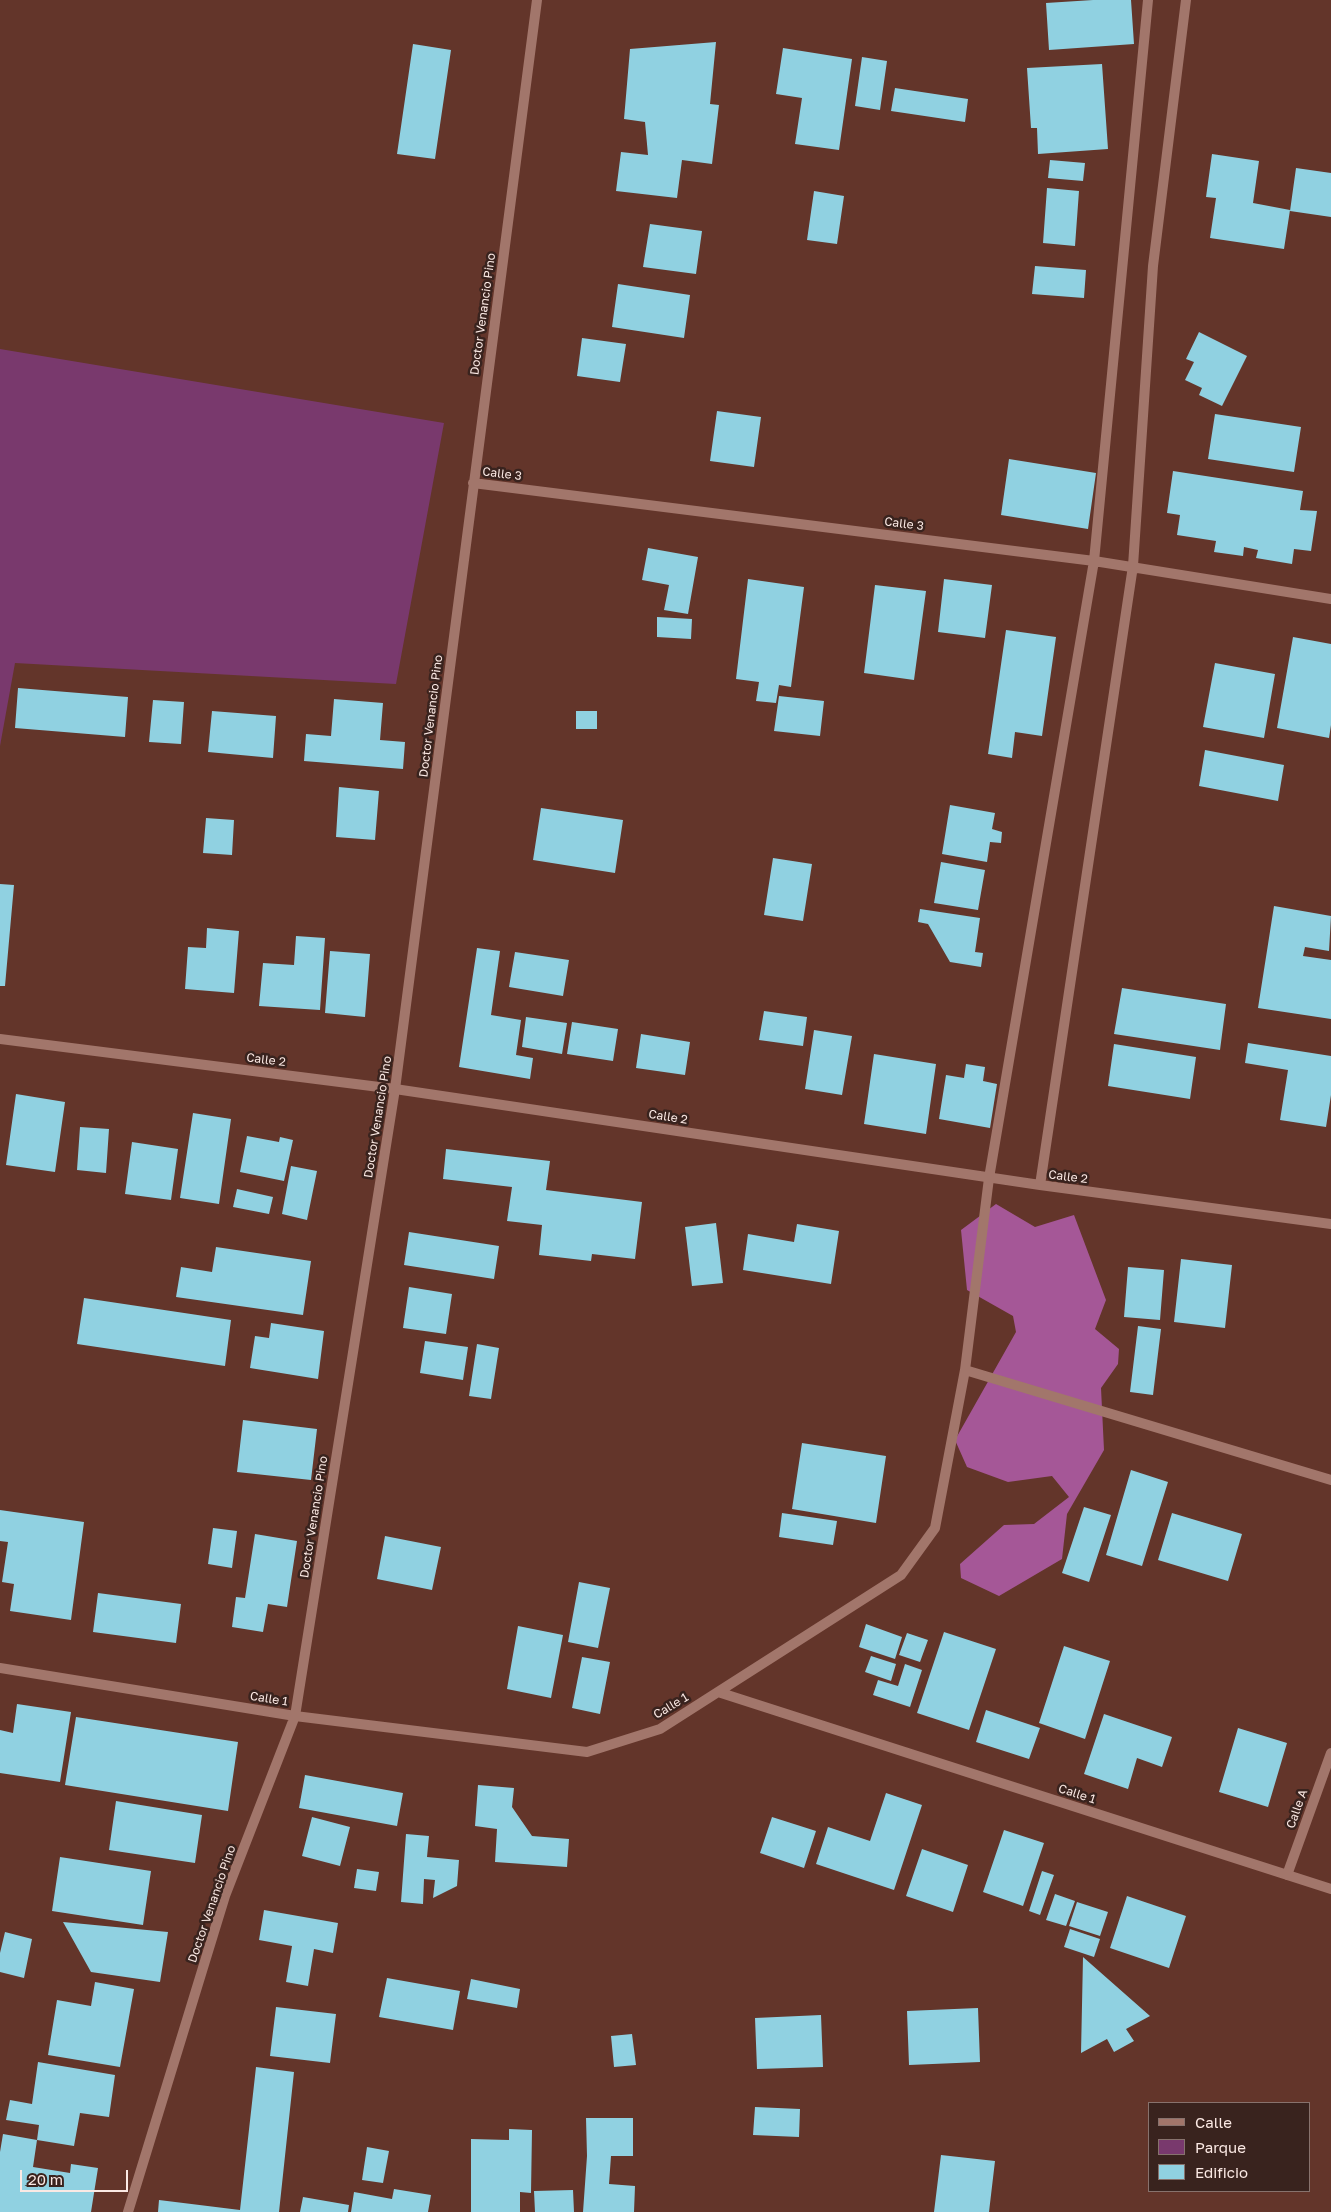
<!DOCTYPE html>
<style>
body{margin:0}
#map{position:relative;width:1331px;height:2212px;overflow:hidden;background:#63352a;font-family:"Golos Text",sans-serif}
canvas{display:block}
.legend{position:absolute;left:1148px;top:2102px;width:162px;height:90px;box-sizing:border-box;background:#39231e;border:1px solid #87726d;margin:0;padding:6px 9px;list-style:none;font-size:15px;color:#fbe9e4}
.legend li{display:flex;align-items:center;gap:10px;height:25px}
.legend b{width:25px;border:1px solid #87726d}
.scale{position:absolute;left:20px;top:2170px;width:108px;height:22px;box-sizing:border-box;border:2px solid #fbe9e4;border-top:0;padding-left:6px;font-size:15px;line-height:18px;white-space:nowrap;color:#fbe9e4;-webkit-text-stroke:4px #39231e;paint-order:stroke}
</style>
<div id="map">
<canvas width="1331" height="2212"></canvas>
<ul class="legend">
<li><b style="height:6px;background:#a2766b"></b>Calle</li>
<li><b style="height:14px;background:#79396d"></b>Parque</li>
<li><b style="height:14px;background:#90d1e1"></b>Edificio</li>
</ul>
<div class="scale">20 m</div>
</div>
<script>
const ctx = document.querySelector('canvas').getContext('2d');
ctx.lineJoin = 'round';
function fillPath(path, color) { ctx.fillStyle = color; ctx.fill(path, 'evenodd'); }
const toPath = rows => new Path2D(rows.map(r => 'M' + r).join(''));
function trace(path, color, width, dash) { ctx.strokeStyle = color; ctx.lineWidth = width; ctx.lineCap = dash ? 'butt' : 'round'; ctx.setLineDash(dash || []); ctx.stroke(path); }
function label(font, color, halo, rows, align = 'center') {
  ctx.font = font + ' "Golos Text",sans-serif'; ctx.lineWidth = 5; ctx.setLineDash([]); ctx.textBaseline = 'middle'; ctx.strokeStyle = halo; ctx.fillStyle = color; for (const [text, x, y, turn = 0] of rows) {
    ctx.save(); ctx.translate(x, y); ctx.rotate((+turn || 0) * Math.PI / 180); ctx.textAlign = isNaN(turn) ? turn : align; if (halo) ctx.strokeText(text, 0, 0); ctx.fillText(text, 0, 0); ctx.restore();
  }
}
fillPath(toPath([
 [0,349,444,423,396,684,15,663,0,746]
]), '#79396d');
fillPath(toPath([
 [996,1204,1035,1227,1074,1215,1106,1300,1095,1329,1119,1349,1118,1364,1101,1388,1104,1450,1067,1514,1062,1559,999,1596,961,1578,960,1564,1004,1525,1034,1524,1069,1497,1052,1476,1008,1482,967,1467,955,1440,1016,1332,1013,1316,967,1290,961,1230]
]), '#a55797');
fillPath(toPath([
 [1093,0,1131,0,1134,44,1049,50,1046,3],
 [716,42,710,104,719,105,712,164,682,160,677,198,616,191,621,152,648,155,645,122,624,119,630,49],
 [413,44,451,50,435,159,397,154],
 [783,48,852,59,839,150,795,144,802,98,776,94],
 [862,57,887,61,880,110,855,106],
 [1102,64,1108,149,1038,154,1037,128,1031,128,1027,68],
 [895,88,968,99,965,122,891,111],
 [1212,154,1259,161,1253,203,1290,210,1284,249,1210,238,1216,198,1206,197],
 [1050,160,1085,163,1083,181,1048,178],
 [1296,168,1331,173,1331,217,1290,211],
 [1047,188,1079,191,1075,246,1043,243],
 [814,191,844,196,837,244,807,240],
 [650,224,702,231,696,274,643,267],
 [1035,266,1086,270,1084,298,1032,294],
 [618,284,690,295,684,338,612,327],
 [1199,332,1247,356,1222,406,1199,395,1202,388,1185,380,1194,362,1186,359],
 [582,338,626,344,620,382,577,376],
 [717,411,761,417,754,467,710,461],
 [1215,414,1301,427,1294,472,1208,459],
 [1009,459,1096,473,1088,529,1001,515],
 [1173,471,1303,491,1300,510,1317,511,1311,551,1294,549,1292,564,1256,558,1258,550,1244,547,1243,556,1214,552,1216,541,1177,535,1180,515,1167,513],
 [648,548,698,557,688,614,664,610,669,585,642,580],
 [748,579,804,587,791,687,779,685,776,703,756,701,759,682,736,679],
 [944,579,992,585,985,638,938,632],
 [875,585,926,591,914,680,864,673],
 [657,617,692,619,691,639,657,637],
 [1006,630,1056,637,1042,736,1015,732,1012,758,988,754],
 [1293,637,1331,644,1331,725,1329,738,1277,728],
 [1215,663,1275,674,1264,738,1203,727],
 [18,688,128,697,125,737,15,728],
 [779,696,824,701,820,736,774,731],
 [334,699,383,703,380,740,405,742,403,769,304,761,306,734,331,736],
 [153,700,184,702,181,744,149,742],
 [212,711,276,716,273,758,208,752],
 [576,711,597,711,597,729,576,729],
 [1205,750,1284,765,1278,801,1199,786],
 [339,787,379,791,375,840,336,837],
 [950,805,995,813,992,829,1002,832,1001,843,990,842,987,862,942,854],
 [541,808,623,820,615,873,533,860],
 [206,818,234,820,232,855,203,853],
 [773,858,812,864,803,921,764,915],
 [941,862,985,870,978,910,934,903],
 [0,884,14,885,5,986,0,986],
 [1274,906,1331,916,1329,951,1305,947,1303,956,1331,960,1331,1019,1258,1008],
 [920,909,980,918,975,952,983,953,981,967,950,962,928,924,918,922],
 [207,928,239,931,234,993,185,989,188,947,206,948],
 [296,936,325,938,320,1010,259,1006,263,963,294,965],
 [477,948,500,951,491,1015,521,1020,516,1055,533,1058,530,1079,459,1067],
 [330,951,370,954,365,1017,325,1013],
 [515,952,569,960,563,996,509,987],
 [1122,988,1226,1004,1220,1050,1114,1034],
 [764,1011,807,1017,803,1046,759,1040],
 [526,1017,567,1023,562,1054,522,1047],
 [572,1022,618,1029,613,1061,567,1054],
 [814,1030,852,1036,842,1095,805,1089],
 [641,1034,690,1042,685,1075,636,1068],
 [1248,1043,1331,1056,1331,1095,1326,1127,1280,1120,1288,1070,1245,1063],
 [1114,1044,1196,1057,1190,1099,1108,1086],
 [874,1054,936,1064,926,1134,864,1124],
 [966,1064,985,1067,983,1081,997,1084,990,1128,939,1119,946,1075,964,1078],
 [16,1094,65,1102,55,1172,6,1165],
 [193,1113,231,1119,219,1204,180,1198],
 [80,1127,109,1129,106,1173,77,1170],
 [247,1136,279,1142,280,1137,293,1140,284,1181,240,1172],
 [132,1142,178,1149,171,1200,125,1194],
 [446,1149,550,1161,546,1190,642,1202,635,1259,592,1254,591,1261,539,1255,542,1225,507,1221,512,1187,443,1179],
 [291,1166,317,1171,307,1220,282,1214],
 [237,1189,273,1197,269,1214,233,1207],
 [716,1223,723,1283,692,1286,685,1227],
 [797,1224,839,1231,831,1284,743,1270,748,1234,794,1242],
 [409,1232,499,1246,494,1279,404,1265],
 [216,1247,311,1261,303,1315,176,1297,181,1267,212,1272],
 [1181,1259,1232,1265,1225,1328,1174,1322],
 [1128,1267,1164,1270,1160,1320,1124,1317],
 [409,1287,452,1294,446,1334,403,1328],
 [84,1298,231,1320,225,1366,77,1344],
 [271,1323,324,1331,318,1379,250,1368,255,1336,269,1338],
 [1138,1326,1161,1329,1153,1395,1130,1392],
 [425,1341,468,1347,463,1380,420,1373],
 [477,1344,499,1348,491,1399,469,1396],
 [243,1420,317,1429,311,1480,237,1472],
 [802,1443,886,1456,876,1523,792,1509],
 [1131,1470,1168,1482,1142,1566,1106,1555],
 [1084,1507,1111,1515,1089,1582,1062,1573],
 [0,1510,84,1522,71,1620,10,1611,14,1584,2,1582,8,1542,0,1541],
 [782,1513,837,1521,833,1545,779,1537],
 [1172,1513,1242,1534,1228,1581,1158,1560],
 [213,1528,237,1531,232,1568,208,1564],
 [255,1534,297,1541,287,1607,268,1604,263,1632,232,1627,236,1597,245,1598],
 [385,1536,441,1547,432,1590,377,1579],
 [579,1582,610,1588,598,1648,568,1642],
 [98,1593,181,1604,176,1643,93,1632],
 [866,1624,902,1637,895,1659,859,1647],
 [518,1626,563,1635,551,1698,507,1689],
 [944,1632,996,1649,969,1730,917,1713],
 [907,1633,928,1640,920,1662,899,1655],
 [1064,1646,1110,1661,1085,1739,1039,1723],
 [871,1656,896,1664,891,1681,865,1672],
 [582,1657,610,1662,600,1714,572,1708],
 [905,1664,922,1670,910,1707,873,1695,878,1680,898,1686],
 [17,1704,71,1712,60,1782,0,1773,0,1730,13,1733],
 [986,1710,1040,1728,1029,1759,976,1742],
 [1104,1714,1172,1737,1162,1767,1137,1758,1128,1789,1084,1774],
 [76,1717,238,1742,228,1811,65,1785],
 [1238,1728,1287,1743,1268,1807,1219,1792],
 [305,1775,403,1793,397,1826,299,1808],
 [478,1785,514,1788,512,1807,532,1836,569,1839,567,1867,495,1862,497,1829,475,1826],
 [886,1793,922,1805,894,1890,816,1864,828,1827,870,1841],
 [116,1801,202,1815,195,1863,109,1850],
 [312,1817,350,1827,340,1866,302,1856],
 [772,1817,816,1831,804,1868,760,1853],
 [1004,1830,1044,1843,1023,1906,983,1892],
 [406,1834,429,1836,427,1857,459,1860,457,1886,433,1898,435,1880,424,1879,423,1904,401,1902],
 [922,1849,968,1865,953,1912,906,1896],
 [60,1857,151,1871,143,1925,52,1911],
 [357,1869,379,1872,376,1891,354,1888],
 [1042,1871,1054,1875,1040,1915,1029,1911],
 [1055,1894,1075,1901,1066,1926,1046,1920],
 [1127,1896,1186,1916,1169,1968,1110,1948],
 [1077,1902,1108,1912,1100,1936,1069,1926],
 [264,1910,338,1923,333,1953,314,1949,308,1986,286,1982,292,1946,259,1940],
 [63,1922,168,1932,160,1982,91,1972],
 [1070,1929,1100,1939,1094,1957,1064,1947],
 [5,1932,32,1939,24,1978,0,1972,0,1953],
 [1083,1957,1150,2016,1126,2029,1134,2041,1114,2052,1107,2039,1081,2053],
 [387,1978,460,1991,453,2030,379,2017],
 [471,1979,520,1989,517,2008,467,1999],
 [95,1982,134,1989,120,2067,48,2055,57,2000,91,2006],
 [276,2007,336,2014,330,2063,270,2056],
 [978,2008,980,2062,909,2065,907,2011],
 [821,2015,823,2067,757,2069,755,2018],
 [632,2034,636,2065,614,2067,611,2036],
 [38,2062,115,2075,109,2117,80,2113,74,2146,37,2140,39,2125,6,2120,10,2100,32,2104],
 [256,2067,294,2072,279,2212,158,2212,159,2200,240,2210],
 [755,2107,800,2109,799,2137,753,2135],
 [586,2118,633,2118,633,2156,611,2156,609,2184,635,2186,634,2212,583,2212,587,2156],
 [509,2129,532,2130,531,2193,520,2192,520,2212,471,2212,471,2139,509,2140],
 [3,2134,37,2140,33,2167,70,2173,71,2164,98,2168,91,2212,0,2212,0,2152],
 [367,2147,389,2151,383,2183,362,2180],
 [941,2155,995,2161,989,2212,934,2212],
 [394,2189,431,2195,428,2212,351,2212,354,2192,392,2199],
 [573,2190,574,2212,535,2212,534,2191],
 [303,2197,349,2205,348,2212,300,2212]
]), '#90d1e1');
trace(toPath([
 [473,483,1094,561,1331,599],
 [0,1039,395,1089,1040,1185,1331,1224],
 [1040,1185,1133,566,1153,266,1186,0],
 [965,1370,1331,1480],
 [0,1668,295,1716,587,1752,660,1729,901,1575,935,1528,965,1370,989,1178,1094,561,1148,0],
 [718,1692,1331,1889],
 [1287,1875,1331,1753],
 [128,2212,225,1896,295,1716,395,1089,537,0]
]), '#a2766b', 10);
label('12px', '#fbe9e4', '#39231e', [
 ["Doctor Venancio Pino",483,314,-82],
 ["Calle 3",502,474,7],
 ["Calle 3",904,524,7],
 ["Doctor Venancio Pino",431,716,-83],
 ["Calle 2",266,1060,7],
 ["Doctor Venancio Pino",378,1117,-81],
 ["Calle 2",668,1117,9],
 ["Calle 2",1068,1177,7],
 ["Doctor Venancio Pino",314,1517,-81],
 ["Calle 1",269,1699,9],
 ["Calle 1",671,1706,-31],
 ["Calle 1",1077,1794,18],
 ["Calle A",1297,1809,-70],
 ["Doctor Venancio Pino",212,1904,-71]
]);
</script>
